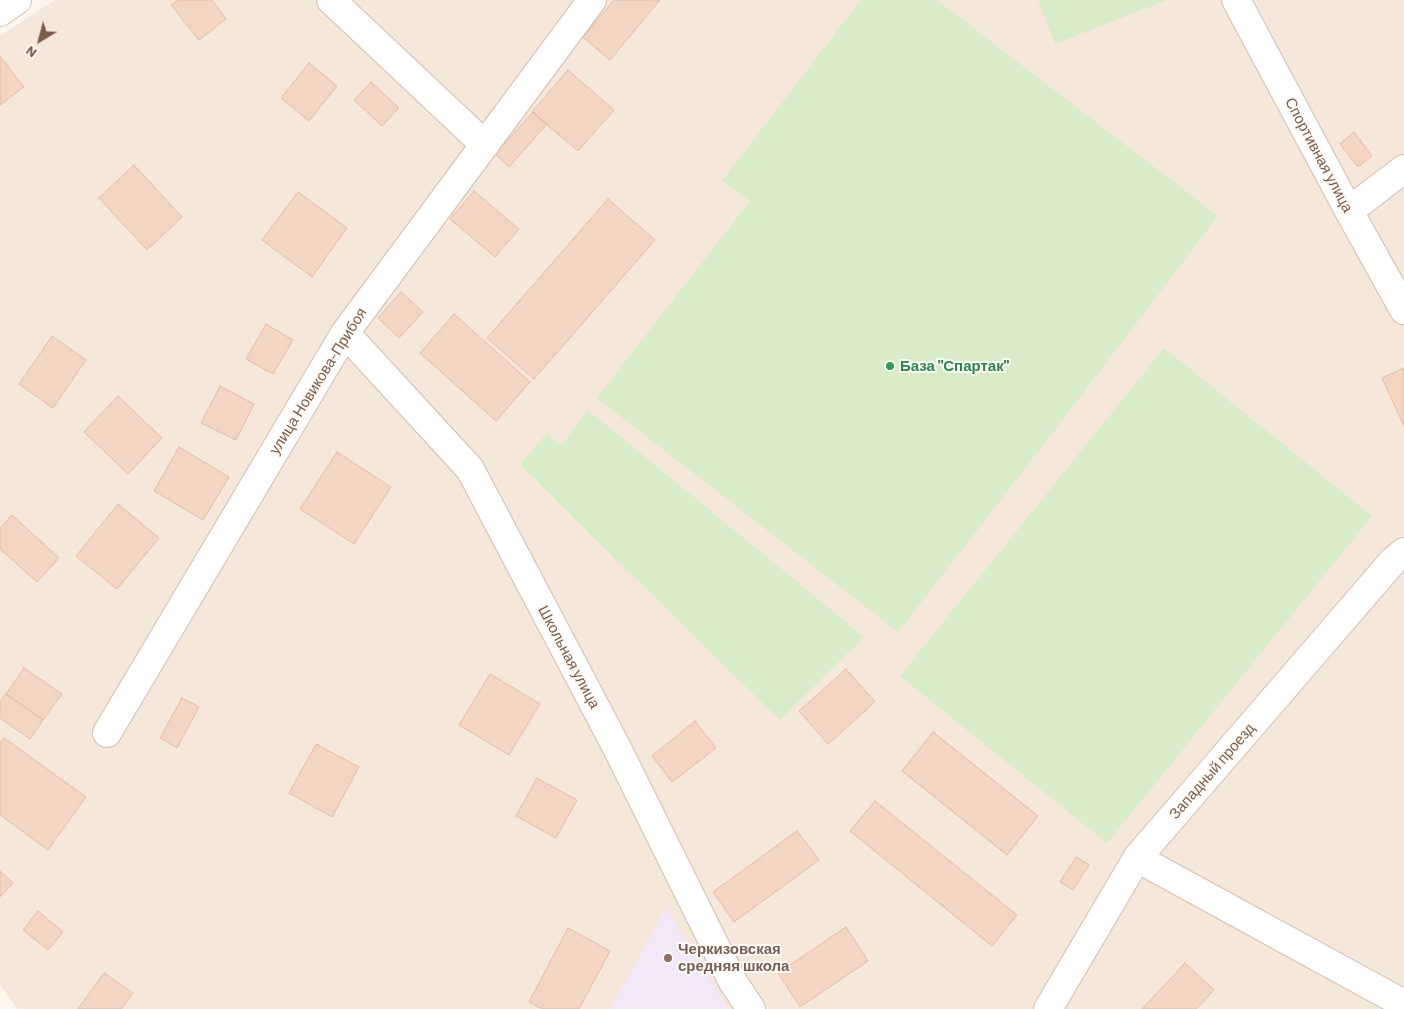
<!DOCTYPE html>
<meta charset="utf-8">
<style>
body{margin:0}
#map{position:relative;width:1404px;height:1009px;overflow:hidden;background:#fdf6ec;font-family:Barlow,sans-serif}
canvas{display:block}
.north{position:absolute;left:15px;top:15px;width:50px;height:50px;-webkit-text-stroke:4px #fffaf3;paint-order:stroke;rotate:217deg;font-size:14px;font-weight:700;line-height:20px;text-align:center;color:#7a5c4d}
.north::after{content:'';display:block;margin:auto;width:18px;height:22px;background:#7a5c4d;clip-path:polygon(50% 0,100% 100%,50% 72%,0 100%)}
</style>
<div id="map">
<canvas width="1404" height="1009"></canvas>
<div class="north">N</div>
</div>
<script>
const ctx = document.querySelector('canvas').getContext('2d');
ctx.lineJoin = 'round';
function fillPath(path, color) { ctx.fillStyle = color; ctx.fill(path, 'evenodd'); }
const toPath = rows => new Path2D(rows.map(r => 'M' + r).join(''));
function trace(path, color, width, dash) { ctx.strokeStyle = color; ctx.lineWidth = width; ctx.lineCap = dash ? 'butt' : 'round'; ctx.setLineDash(dash || []); ctx.stroke(path); }
function label(font, color, halo, rows, align = 'center') {
  ctx.font = font + ' Barlow,sans-serif'; ctx.lineWidth = 4; ctx.setLineDash([]); ctx.textBaseline = 'middle'; ctx.strokeStyle = halo; ctx.fillStyle = color; for (const [text, x, y, turn = 0] of rows) {
    ctx.save(); ctx.translate(x, y); ctx.rotate((+turn || 0) * Math.PI / 180); ctx.textAlign = isNaN(turn) ? turn : align; if (halo) ctx.strokeText(text, 0, 0); ctx.fillText(text, 0, 0); ctx.restore();
  }
}
fillPath(toPath([
 [55,0,1404,0,1404,1009,17,1009,0,984,0,36]
]), '#f5e8da');
fillPath(toPath([
 [666,908,728,1009,610,1009]
]), '#f3e8fa');
fillPath(toPath([
 [861,0,937,0,1218,216,1051,435,898,632,597,398,750,201,722,181],
 [1038,0,1167,0,1055,44],
 [1164,348,1372,516,1107,843,900,676],
 [588,410,864,637,780,720,520,465,547,433,561,446]
]), '#d8ecc9');
const building = toPath([
 [178,0,212,0,226,19,199,40,171,5,178,0],
 [614,0,660,0,610,60,583,37,614,0],
 [0,56,24,87,0,105,0,56],
 [309,63,337,86,309,121,281,98,309,63],
 [568,70,614,110,578,151,532,112,568,70],
 [371,82,399,108,382,126,354,100,371,82],
 [533,112,547,124,509,167,495,154,533,112],
 [1354,132,1372,156,1358,167,1340,144,1354,132],
 [134,165,182,217,147,250,99,198,134,165],
 [474,191,519,229,495,257,450,219,474,191],
 [298,192,347,228,312,277,262,240,298,192],
 [608,199,655,240,534,379,487,338,608,199],
 [401,292,423,312,399,338,378,318,401,292],
 [454,314,530,382,496,421,420,353,454,314],
 [266,324,293,340,273,374,246,359,266,324],
 [52,336,86,360,53,408,19,384,52,336],
 [1404,368,1404,426,1382,378,1404,368],
 [220,386,254,404,236,440,201,423,220,386],
 [118,396,162,438,128,474,84,432,118,396],
 [179,447,229,477,203,520,154,491,179,447],
 [337,452,391,487,354,544,300,509,337,452],
 [118,504,159,538,117,589,76,556,118,504],
 [12,515,59,558,37,582,0,549,0,528,12,515],
 [24,668,62,694,43,720,6,694,24,668],
 [846,669,875,702,828,744,799,711,846,669],
 [490,674,540,704,509,755,459,725,490,674],
 [6,694,43,720,30,739,0,718,0,702,6,694],
 [182,698,199,707,177,748,160,738,182,698],
 [695,721,716,748,672,782,652,756,695,721],
 [933,732,1038,816,1007,855,902,771,933,732],
 [4,738,86,797,48,850,0,815,0,743,4,738],
 [316,744,359,767,332,817,289,793,316,744],
 [537,778,577,800,556,838,516,816,537,778],
 [875,801,1017,915,992,946,850,831,875,801],
 [797,831,819,860,734,922,713,892,797,831],
 [1076,857,1089,865,1073,890,1060,882,1076,857],
 [0,871,13,883,0,897,0,871],
 [38,911,63,932,48,950,23,930,38,911],
 [846,927,868,961,800,1007,778,973,846,927],
 [568,928,610,951,579,1009,542,1009,529,1002,568,928],
 [1185,963,1214,990,1196,1009,1142,1009,1185,963],
 [104,973,133,993,121,1009,78,1009,104,973]
]);
fillPath(building, '#f3d5c3');
trace(building, '#e6bba3', 1);
const minor = toPath([
 [331,0,485,145],
 [1236,0,1349,211,1404,310],
 [0,12,17,0],
 [1349,211,1404,169],
 [345,333,470,469,617,748,733,982,751,1009],
 [107,733,345,333,592,0],
 [1137,858,1404,1004],
 [1048,1009,1137,858,1393,561,1404,552]
]);
trace(minor, '#d1beb0', 30);
trace(minor, '#fff', 28);
for (const [x, y, r, color] of [
 [890,366,5,"#2e9e5b"],
 [668,958,5,"#8d6e63"]
]) { const dot = new Path2D(); dot.arc(x, y, r, 0, 2 * Math.PI); ctx.fillStyle = color; ctx.fill(dot); trace(dot, '#fffaf3', 2); }
label('15px', '#7a5c4d', '#fffaf3', [
 ["Спортивная улица",1319,155,62],
 ["улица Новикова-Прибоя",318,381,-58],
 ["Школьная улица",569,657,62],
 ["Западный проезд",1212,771,-49]
]);
label('bold 15px', '#27864d', '#fffaf3', [
 ["База \"Спартак\"",900,366]
], 'left');
label('bold 15px', '#785e54', '#fffaf3', [
 ["Черкизовская",678,949],
 ["средняя школа",678,966]
], 'left');
</script>
